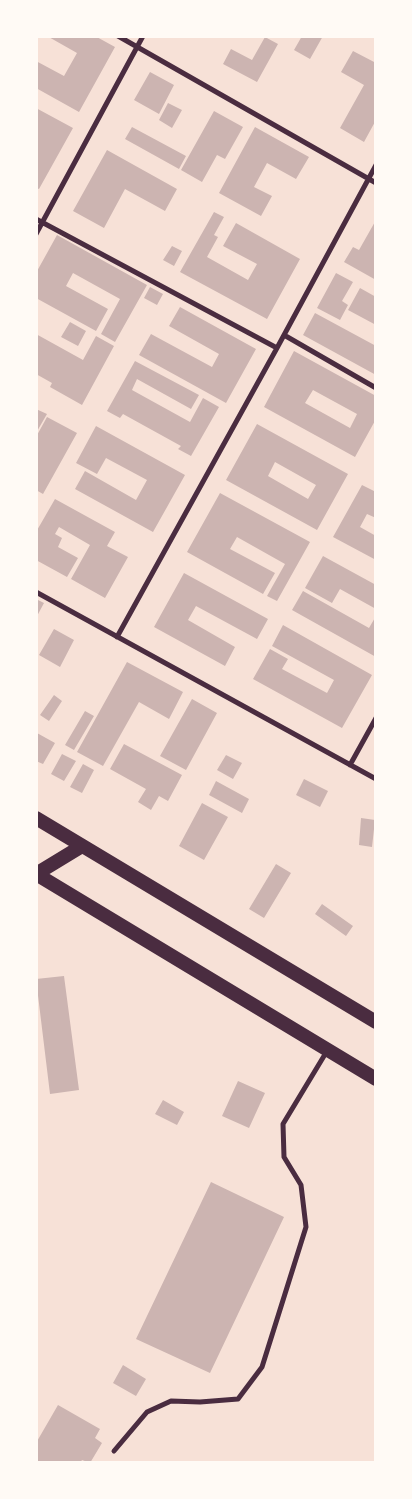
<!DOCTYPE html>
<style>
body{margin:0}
#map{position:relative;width:412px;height:1499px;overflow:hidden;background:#f7e1d7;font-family:"Fira Sans Condensed",sans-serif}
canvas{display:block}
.frame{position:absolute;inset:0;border:38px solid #fffaf5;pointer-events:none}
</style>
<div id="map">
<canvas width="412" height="1499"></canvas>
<div class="frame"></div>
</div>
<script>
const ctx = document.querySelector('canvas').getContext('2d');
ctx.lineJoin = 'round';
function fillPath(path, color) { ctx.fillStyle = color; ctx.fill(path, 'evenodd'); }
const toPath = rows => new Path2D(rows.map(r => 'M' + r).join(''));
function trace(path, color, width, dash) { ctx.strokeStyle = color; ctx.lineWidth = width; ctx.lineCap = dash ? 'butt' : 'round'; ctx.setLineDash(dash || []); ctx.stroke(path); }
fillPath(toPath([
 [47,36,95,36,115,47,79,112,36,88,36,61,64,76,77,53],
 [302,36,323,36,310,59,294,50],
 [265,37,278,44,257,82,223,64,231,49,252,60],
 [353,51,376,63,376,120,364,142,340,128,364,85,341,72],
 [150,72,174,85,159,114,134,100],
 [168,103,182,110,172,128,159,120],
 [36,108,73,128,39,189,36,188],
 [214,111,243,127,225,159,217,155,202,182,181,170],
 [132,127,186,156,179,169,125,139],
 [255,127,309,157,296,179,267,163,254,187,272,196,261,216,219,193],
 [107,150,177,189,165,211,125,189,104,228,73,211],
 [214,212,224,217,214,235,218,237,207,257,248,280,257,264,223,246,236,223,300,259,267,319,180,272],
 [376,220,376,280,344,262,353,247,359,250],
 [57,235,147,285,115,342,101,334,120,299,73,273,66,286,108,309,96,331,36,298,36,273],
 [172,246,182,251,174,266,163,260],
 [336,273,353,282,342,301,348,305,340,320,317,308],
 [150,287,163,294,157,305,144,298],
 [360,288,376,297,376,325,348,310],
 [180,307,256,349,226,403,139,355,151,334,212,367,219,354,169,326],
 [315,313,376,346,376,375,303,335],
 [70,322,86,331,78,346,61,337],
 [36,334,83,360,96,336,114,346,82,405,50,387,52,383,36,374],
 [294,351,376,396,376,419,355,457,264,407],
 [313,390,357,414,350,428,305,403],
 [135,361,199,395,191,409,137,379,132,390,190,422,203,398,219,407,191,456,178,449,181,446,123,414,120,418,107,411],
 [36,409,47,414,36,433],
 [47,417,77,433,43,494,36,490,36,437],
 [257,424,348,474,317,530,226,480],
 [275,462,316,485,308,499,268,476],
 [96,426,185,475,153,532,75,489,85,471,136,500,147,480,106,458,97,474,76,463],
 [362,485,376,492,376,518,367,514,360,527,376,536,376,560,333,537],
 [220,493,310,542,277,601,267,596,285,564,237,537,230,549,275,573,263,594,187,552],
 [55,499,115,532,107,546,128,557,105,598,71,579,90,545,59,527,55,534,62,538,58,547,78,558,67,577,36,560,36,532],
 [323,556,376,585,376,609,340,589,332,603,305,588],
 [184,573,268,619,257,639,196,606,188,620,235,647,225,666,154,627],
 [303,591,369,628,376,616,376,657,292,610],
 [36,599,44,603,36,618],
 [283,625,372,675,342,728,253,679,270,649,288,659,282,669,327,693,334,680,272,646],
 [54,629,74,640,60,667,39,655],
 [127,662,183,692,169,719,139,702,103,766,77,752],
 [54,695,62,701,49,721,40,715],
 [192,699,217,713,186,770,160,756],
 [85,711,94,716,74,750,65,745],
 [37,733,55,743,43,764,36,761],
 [124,744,182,775,168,801,159,796,151,810,138,802,146,789,110,769],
 [62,754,76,761,64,781,51,774],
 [226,755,242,763,233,779,217,770],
 [83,764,94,770,82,793,70,787],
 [304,779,328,791,320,807,296,795],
 [216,781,249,799,242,813,209,795],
 [202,803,228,817,204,860,179,846],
 [361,818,375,820,372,847,359,845],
 [276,864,291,873,264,918,249,909],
 [322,904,353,926,346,936,315,914],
 [64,976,79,1090,50,1094,36,979],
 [238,1081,265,1093,249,1128,222,1116],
 [163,1100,184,1112,177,1125,155,1114],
 [211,1182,284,1217,210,1373,136,1339],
 [123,1365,146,1379,136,1396,113,1383],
 [58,1405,100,1429,95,1438,102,1443,90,1463,82,1460,80,1463,36,1463,36,1443]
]), '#ccb4b1');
trace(toPath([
 [118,36,376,183],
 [36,219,277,348],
 [36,234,143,36],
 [284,335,376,388],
 [36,592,376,779],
 [117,637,277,348,376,165],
 [350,765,376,718],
 [114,1451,147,1412,171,1401,200,1402,238,1399,262,1367,306,1227,301,1185,284,1157,283,1124,327,1051]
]), '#4a2c40', 5);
trace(toPath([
 [36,818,376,1022],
 [36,874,376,1079],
 [36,874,82,846]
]), '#4a2c40', 14);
</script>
